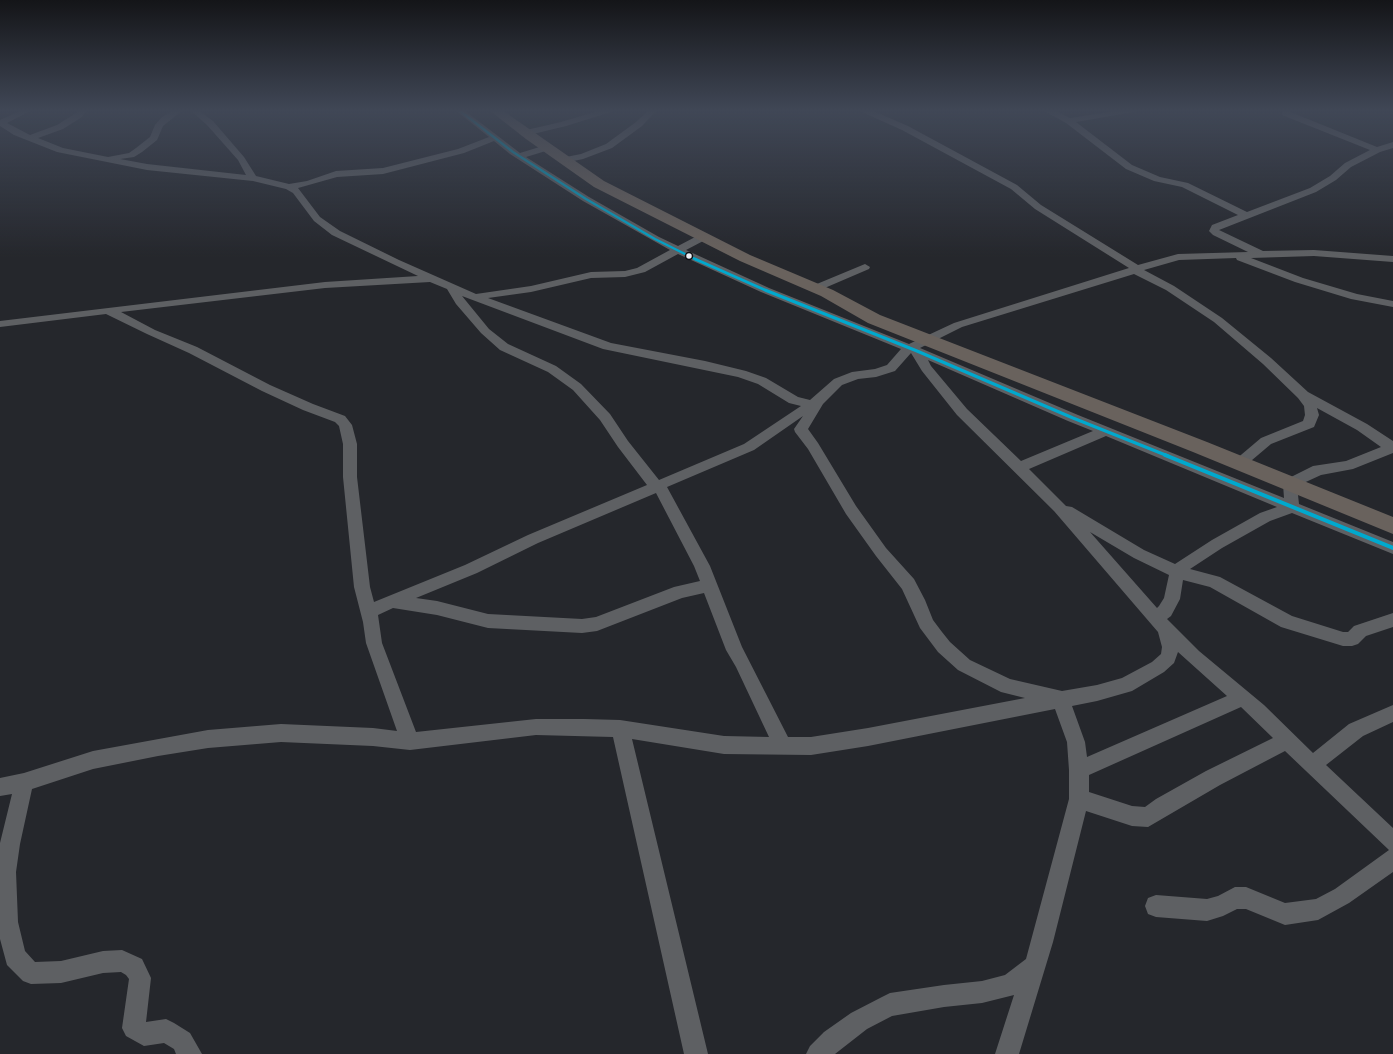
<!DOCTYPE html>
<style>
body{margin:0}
canvas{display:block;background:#25272c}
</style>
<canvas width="1393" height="1054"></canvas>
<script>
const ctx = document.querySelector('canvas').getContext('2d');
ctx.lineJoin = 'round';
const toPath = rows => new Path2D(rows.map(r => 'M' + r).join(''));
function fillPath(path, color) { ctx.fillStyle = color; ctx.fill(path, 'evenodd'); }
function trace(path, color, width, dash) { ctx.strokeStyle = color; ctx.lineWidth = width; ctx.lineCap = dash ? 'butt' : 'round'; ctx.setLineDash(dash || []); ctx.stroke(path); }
fillPath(toPath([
 [22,110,32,110,7,123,30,135,57,125,76,113,79,110,87,110,82,117,63,129,38,138,63,148,108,157,129,153,136,148,150,137,155,125,162,117,174,110,183,110,163,126,157,140,142,152,134,157,120,159,147,164,246,175,238,160,207,125,190,110,198,110,213,121,244,157,256,176,289,184,307,181,336,171,383,168,458,149,489,137,455,110,464,110,520,153,546,145,549,146,550,148,549,150,526,157,589,197,659,237,678,246,699,235,707,235,708,237,707,239,686,250,769,288,909,344,954,323,1129,268,1035,209,1011,189,902,130,862,112,861,110,871,110,908,126,1017,185,1041,205,1138,265,1178,254,1248,252,1213,235,1209,231,1212,225,1238,215,1182,187,1154,181,1126,169,1066,123,1046,112,1045,110,1054,110,1070,118,1122,110,1138,110,1134,112,1076,122,1132,165,1160,177,1188,183,1247,212,1310,188,1330,176,1345,163,1370,150,1282,115,1282,111,1288,111,1377,147,1393,142,1393,148,1380,152,1351,167,1336,180,1316,192,1219,230,1263,251,1314,250,1393,256,1393,262,1314,256,1251,258,1303,278,1357,294,1393,301,1393,307,1351,299,1295,282,1237,260,1236,258,1179,260,1144,270,1174,286,1222,318,1271,358,1308,392,1367,424,1393,441,1393,453,1353,469,1321,475,1297,486,1299,504,1393,542,1393,554,1292,513,1270,521,1222,548,1190,569,1220,577,1292,616,1343,632,1348,632,1354,626,1393,613,1393,627,1366,636,1358,644,1352,646,1343,646,1281,627,1210,587,1183,580,1180,599,1171,616,1167,619,1199,651,1264,705,1313,753,1349,724,1393,705,1393,722,1363,736,1326,765,1393,828,1393,872,1349,903,1318,920,1285,925,1246,909,1237,909,1223,916,1207,921,1156,917,1148,914,1145,906,1148,898,1156,895,1207,899,1218,896,1235,887,1246,887,1285,903,1316,899,1335,889,1389,850,1285,751,1220,785,1148,827,1132,826,1086,811,1053,942,1019,1054,995,1054,1014,995,982,1003,944,1007,892,1016,867,1029,835,1054,806,1054,810,1046,824,1032,851,1013,882,997,890,993,944,985,982,981,1005,975,1026,959,1069,799,1069,770,1067,742,1055,709,868,746,811,755,724,754,632,739,708,1054,684,1054,613,737,536,735,410,750,373,746,281,742,208,748,158,756,93,769,32,789,20,844,16,872,18,922,25,951,35,962,61,961,103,951,122,950,142,959,151,978,146,1022,166,1019,174,1023,190,1033,202,1054,176,1054,174,1049,164,1043,144,1046,126,1036,122,1028,129,979,126,975,121,972,103,973,61,983,31,984,23,981,7,965,0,939,0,843,12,794,0,796,0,778,24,773,93,751,208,730,281,724,373,728,397,731,366,643,363,622,354,587,343,477,343,444,339,426,335,422,303,410,262,391,189,353,147,334,106,314,0,327,0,321,325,282,418,276,332,235,314,221,293,193,286,189,253,181,147,170,57,152,14,135,0,126,0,120,22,110],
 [494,141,510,154,583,201,670,250,637,268,625,271,591,272,531,286,476,294,399,260,340,231,320,217,298,188,337,177,383,174,464,153,494,141],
 [678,254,761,292,901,349,887,365,875,369,852,372,834,379,810,400,798,397,766,378,746,371,705,361,611,343,488,298,531,292,591,278,625,277,645,272,678,254],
 [1134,274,1166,290,1214,322,1263,364,1298,398,1304,406,1305,415,1303,421,1261,438,1235,460,1233,463,1235,466,1240,468,1245,466,1271,444,1314,427,1319,415,1317,408,1357,430,1381,447,1346,461,1313,466,1285,480,1283,484,1284,498,1078,415,920,348,962,327,1134,274],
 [430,282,447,289,456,304,481,333,500,350,548,372,573,390,600,420,618,447,647,485,528,535,465,565,374,602,370,587,357,477,357,444,352,425,345,416,313,404,270,385,197,347,155,330,121,312,325,288,430,282],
 [462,296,603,349,738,377,758,384,789,403,801,406,744,444,659,480,628,441,610,414,581,384,556,366,508,344,489,329,462,296],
 [911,353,922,371,957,415,1054,511,1158,632,1162,647,1161,654,1152,662,1122,678,1097,685,1062,691,1010,679,970,660,950,642,942,632,933,620,925,600,914,579,886,548,856,506,818,443,808,429,823,404,842,385,858,379,876,377,895,371,911,353],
 [928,360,1068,421,1093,431,1021,461,967,409,931,366,928,360],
 [803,416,794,429,795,432,808,449,846,514,876,556,902,589,920,628,938,652,958,670,1001,692,1025,698,868,728,811,737,788,737,742,647,710,566,667,487,754,450,803,416],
 [1106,436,1277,507,1260,513,1212,540,1175,564,1144,550,1072,507,1066,506,1029,469,1106,436],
 [656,493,694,566,700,581,674,587,596,617,582,619,488,614,437,601,416,598,477,573,538,543,656,493],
 [1090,532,1134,558,1169,575,1164,598,1159,606,1157,608,1090,532],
 [704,593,726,650,736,667,769,737,724,736,620,720,584,719,536,719,416,732,382,643,378,615,393,608,437,615,488,628,582,633,597,631,682,598,704,593],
 [1178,652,1227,696,1087,757,1085,742,1072,706,1097,701,1132,691,1164,672,1174,663,1178,652],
 [1241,707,1273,738,1206,771,1156,799,1145,807,1132,806,1089,792,1089,775,1241,707],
 [601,110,612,110,611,112,566,126,525,136,521,133,522,131,561,122,601,110],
 [649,110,657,110,642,126,612,148,583,159,564,163,560,160,561,158,581,154,606,144,636,122,649,110],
 [865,264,870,267,869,269,820,290,816,291,811,288,812,286,865,264]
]), '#5e6063');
fillPath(toPath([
 [489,110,502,110,604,181,750,255,833,290,880,315,1207,442,1393,517,1393,534,1193,452,868,323,821,296,740,261,594,187,526,139,489,110]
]), '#69625d');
trace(toPath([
 [459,110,513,152,586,199,655,239,697,260]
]), '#00a9ce', 2.5);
trace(toPath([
 [695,259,765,290,917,351,1073,418,1168,456]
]), '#00a9ce', 3);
trace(toPath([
 [1165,455,1393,548]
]), '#00a9ce', 4);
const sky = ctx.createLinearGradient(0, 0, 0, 257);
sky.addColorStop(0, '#141518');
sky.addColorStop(0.43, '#404756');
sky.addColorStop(1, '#40475600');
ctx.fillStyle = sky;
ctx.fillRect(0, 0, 1393, 257);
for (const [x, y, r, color] of [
 [689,256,3.5,"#ebeef4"]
]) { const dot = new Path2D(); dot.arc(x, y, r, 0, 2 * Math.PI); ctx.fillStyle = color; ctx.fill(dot); trace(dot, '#0e0f13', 1.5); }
</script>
